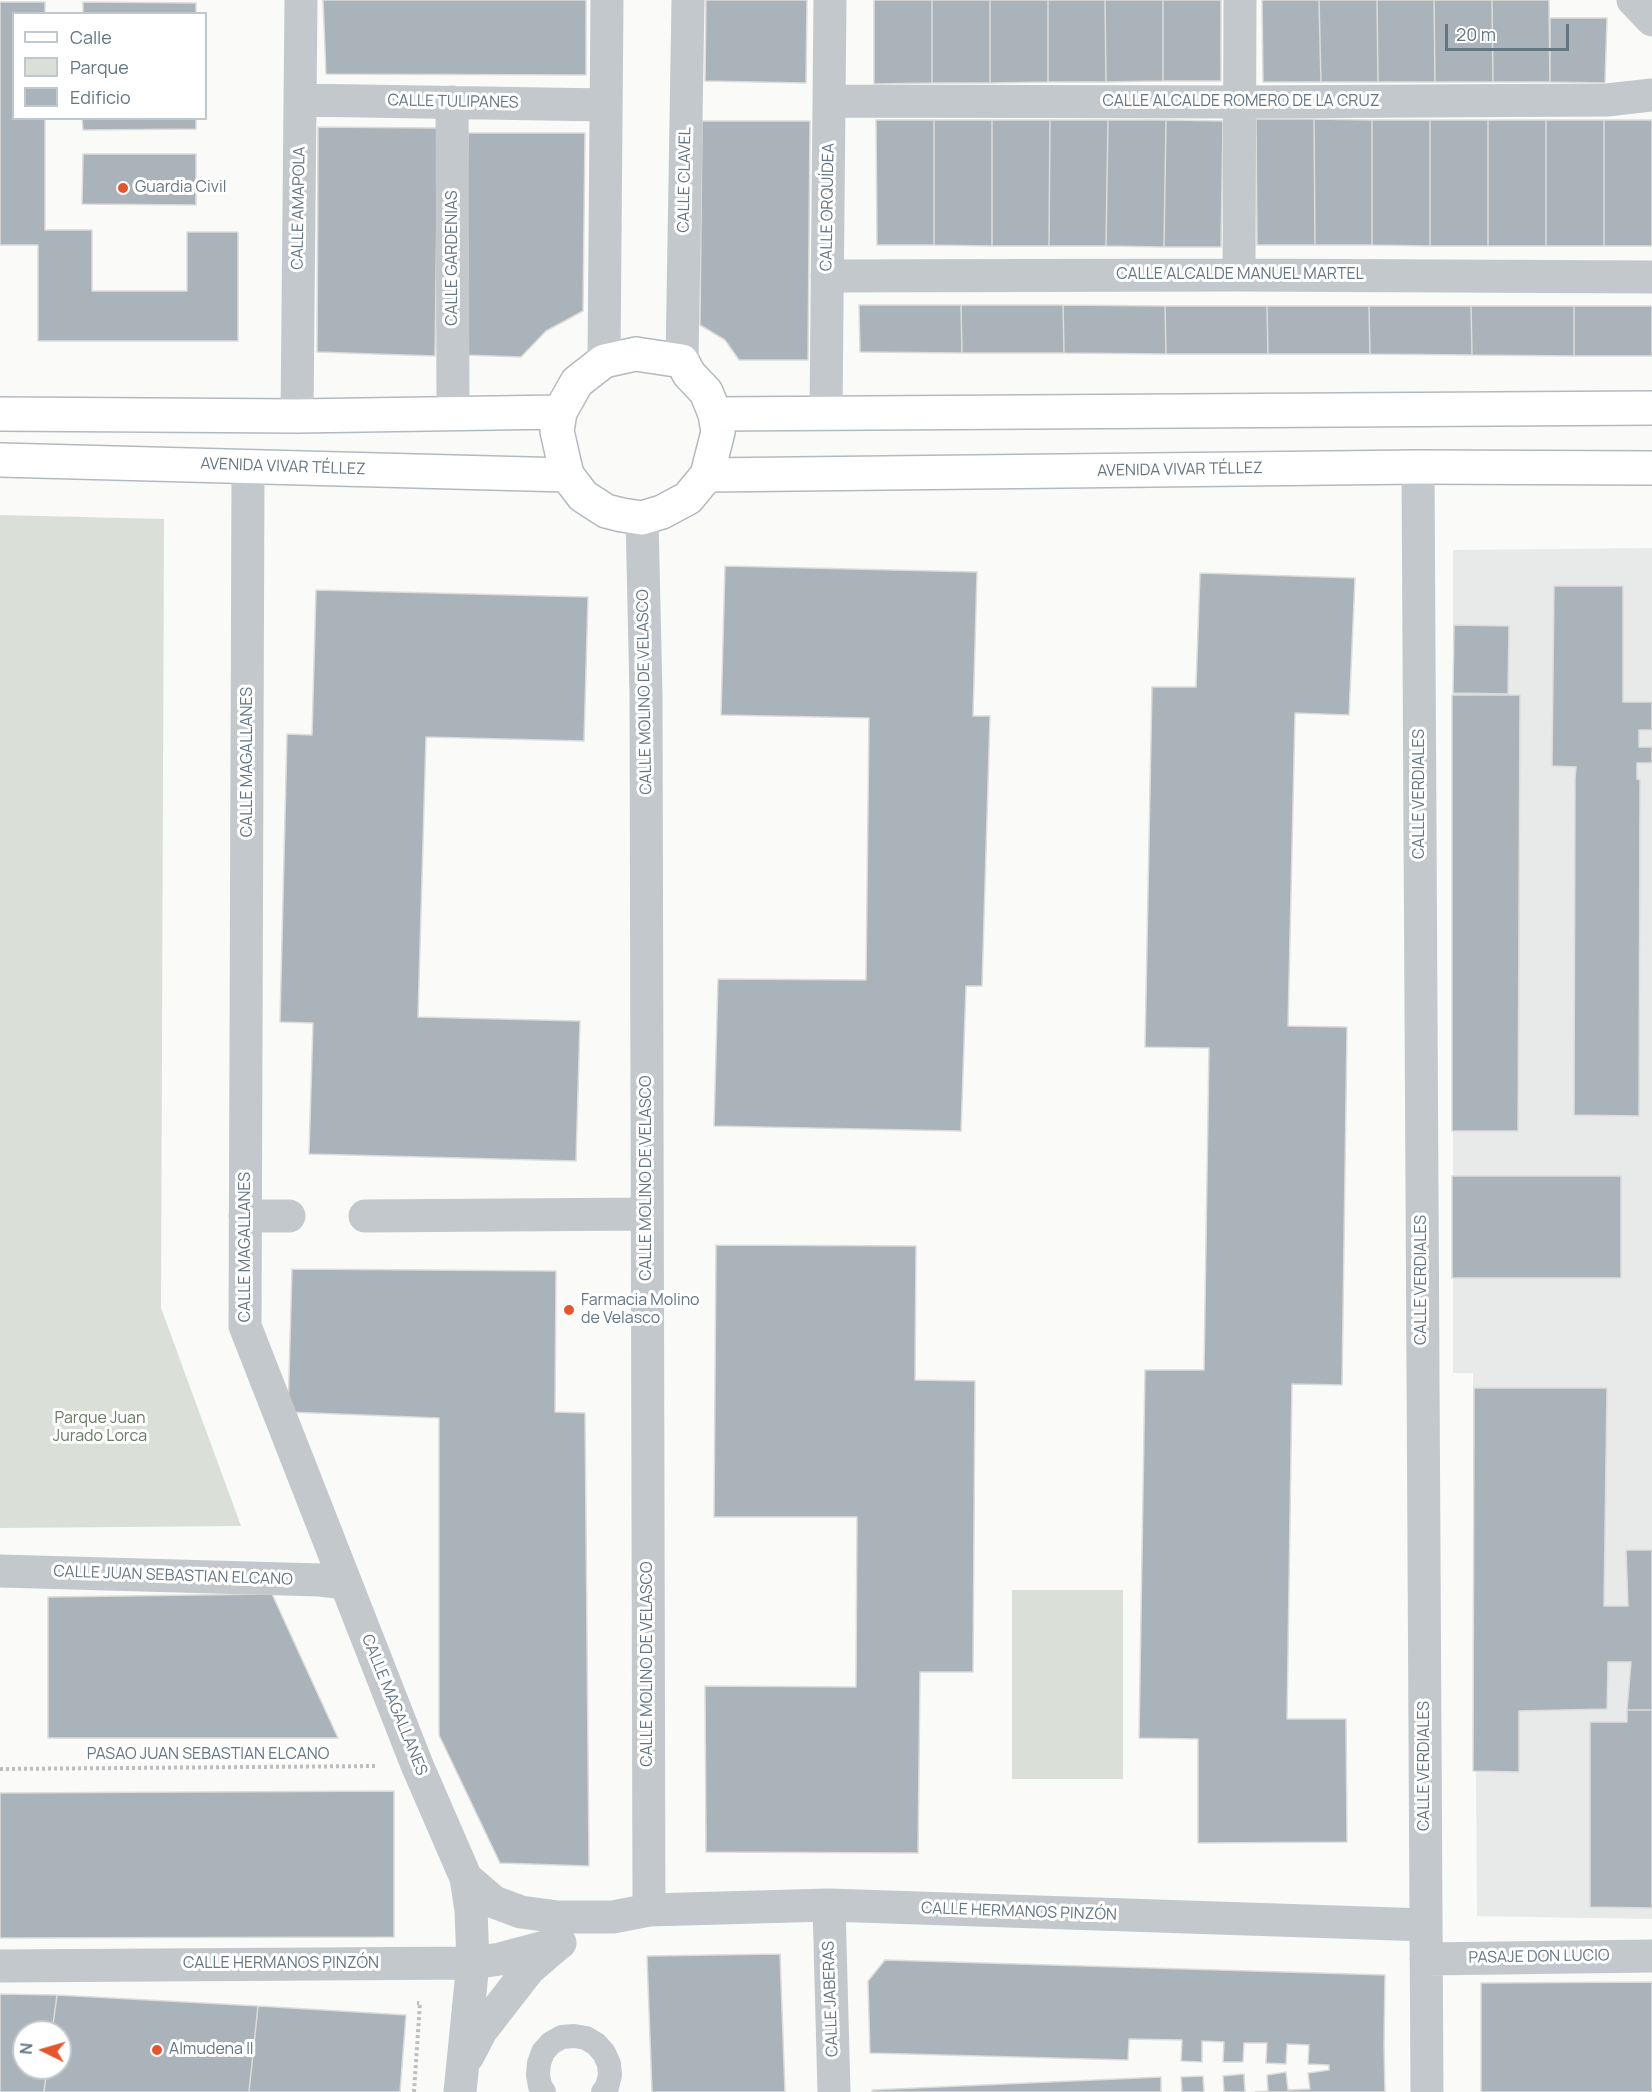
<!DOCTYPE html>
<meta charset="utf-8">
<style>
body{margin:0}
#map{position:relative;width:1652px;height:2092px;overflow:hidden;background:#fafaf8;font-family:Manrope,sans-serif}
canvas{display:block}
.legend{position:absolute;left:12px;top:12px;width:195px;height:108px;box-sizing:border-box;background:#fff;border:2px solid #c1c8cd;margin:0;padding:8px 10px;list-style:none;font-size:18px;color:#657683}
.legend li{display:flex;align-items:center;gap:12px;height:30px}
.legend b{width:30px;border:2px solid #c1c8cd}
.north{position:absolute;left:12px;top:2020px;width:60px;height:60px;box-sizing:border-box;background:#fff;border:2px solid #c1c8cd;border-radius:50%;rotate:275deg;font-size:16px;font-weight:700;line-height:24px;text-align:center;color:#657683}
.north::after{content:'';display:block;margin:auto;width:21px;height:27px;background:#e4572e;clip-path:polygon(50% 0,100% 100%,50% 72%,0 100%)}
.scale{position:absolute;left:1445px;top:24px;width:124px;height:27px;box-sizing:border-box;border:3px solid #657683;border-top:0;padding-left:8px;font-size:18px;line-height:21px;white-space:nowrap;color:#657683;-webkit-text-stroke:4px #fff;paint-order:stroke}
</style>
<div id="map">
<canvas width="1652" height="2092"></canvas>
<ul class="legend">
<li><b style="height:8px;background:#fff"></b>Calle</li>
<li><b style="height:16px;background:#dadfd7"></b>Parque</li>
<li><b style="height:16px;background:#aab3b9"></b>Edificio</li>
</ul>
<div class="north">N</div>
<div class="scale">20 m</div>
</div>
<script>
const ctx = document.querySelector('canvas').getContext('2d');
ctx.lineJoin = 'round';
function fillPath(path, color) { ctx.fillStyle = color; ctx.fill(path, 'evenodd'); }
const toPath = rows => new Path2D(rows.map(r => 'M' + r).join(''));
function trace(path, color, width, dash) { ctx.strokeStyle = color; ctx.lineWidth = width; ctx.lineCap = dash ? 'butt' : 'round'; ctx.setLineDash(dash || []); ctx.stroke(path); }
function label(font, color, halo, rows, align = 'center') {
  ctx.font = font + ' Manrope,sans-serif'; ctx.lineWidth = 6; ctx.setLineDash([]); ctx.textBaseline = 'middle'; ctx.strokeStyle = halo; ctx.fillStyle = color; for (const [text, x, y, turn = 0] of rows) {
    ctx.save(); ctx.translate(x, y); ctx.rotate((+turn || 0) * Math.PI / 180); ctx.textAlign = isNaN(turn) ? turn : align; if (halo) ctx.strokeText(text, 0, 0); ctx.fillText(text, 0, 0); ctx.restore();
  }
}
fillPath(toPath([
 [1652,548,1652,1919,1477,1916,1473,1373,1453,1373,1453,550]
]), '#e8e9e9');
fillPath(toPath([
 [0,515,164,519,161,1308,241,1526,0,1528],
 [1012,1590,1123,1590,1123,1779,1012,1779]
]), '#dadfd7');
const building = toPath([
 [323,0,586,0,586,75,326,74,323,0],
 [706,0,807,0,806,83,705,81,706,0],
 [874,0,932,0,932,83,874,84,874,0],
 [932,0,990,0,990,83,932,83,932,0],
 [990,0,1048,0,1048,82,990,83,990,0],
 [1048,0,1105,0,1106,82,1048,82,1048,0],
 [1105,0,1163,0,1163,81,1106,82,1105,0],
 [1163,0,1221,0,1221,81,1163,81,1163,0],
 [1262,0,1319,0,1321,82,1263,82,1262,0],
 [1319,0,1377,0,1378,82,1321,82,1319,0],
 [1377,0,1434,0,1435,82,1378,82,1377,0],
 [1434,0,1492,0,1493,82,1435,82,1434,0],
 [1492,0,1549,0,1550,82,1493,82,1492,0],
 [0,2,45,2,45,14,14,14,14,118,45,118,45,230,92,230,92,291,187,291,187,232,238,232,238,341,38,341,38,245,0,245,0,2],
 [83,2,196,3,196,14,83,14,83,2],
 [1550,18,1607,18,1605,83,1550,82,1550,18],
 [82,118,196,118,196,129,83,130,82,118],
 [1256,119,1314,119,1315,245,1257,245,1256,119],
 [1314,119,1372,120,1372,245,1315,245,1314,119],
 [876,120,934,120,934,245,877,245,876,120],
 [934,120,992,120,992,246,934,245,934,120],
 [992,120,1050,120,1049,246,992,246,992,120],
 [1050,120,1108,120,1106,246,1049,246,1050,120],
 [1108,120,1166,120,1164,247,1106,246,1108,120],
 [1166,120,1223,121,1221,247,1164,247,1166,120],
 [1372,120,1430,120,1430,246,1372,245,1372,120],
 [1430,120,1488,120,1488,246,1430,246,1430,120],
 [1488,120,1546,120,1546,246,1488,246,1488,120],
 [1546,120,1604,120,1604,246,1546,246,1546,120],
 [1604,120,1652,120,1652,246,1604,246,1604,120],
 [702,121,810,121,808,360,739,360,725,340,700,325,702,121],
 [318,127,438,128,435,356,317,352,318,127],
 [468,133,585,133,583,311,546,331,521,357,465,355,468,133],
 [83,154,196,154,196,205,82,204,83,154],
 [859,305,961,305,962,353,860,352,859,305],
 [961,305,1063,305,1064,353,962,353,961,305],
 [1063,305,1165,306,1166,354,1064,353,1063,305],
 [1165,306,1267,306,1268,354,1166,354,1165,306],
 [1267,306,1369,306,1370,354,1268,354,1267,306],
 [1369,306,1471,306,1472,355,1370,354,1369,306],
 [1471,306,1574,306,1574,356,1472,355,1471,306],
 [1574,306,1652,306,1652,356,1574,356,1574,306],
 [725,566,977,572,973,716,990,716,982,986,966,986,961,1131,714,1126,718,979,866,980,869,718,721,715,725,566],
 [1200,573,1355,578,1349,715,1295,713,1288,1026,1347,1027,1342,1385,1292,1384,1287,1719,1346,1719,1347,1842,1198,1843,1198,1739,1139,1738,1145,1370,1204,1370,1209,1048,1145,1047,1152,687,1196,687,1200,573],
 [1554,586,1623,586,1623,702,1652,702,1652,730,1639,730,1639,747,1652,747,1652,763,1637,763,1637,779,1640,780,1639,1116,1574,1115,1575,779,1576,767,1552,766,1554,586],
 [316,590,588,597,584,741,426,737,418,1017,580,1021,576,1161,309,1154,313,1023,280,1022,287,734,312,735,316,590],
 [1454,625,1509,626,1508,694,1453,693,1454,625],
 [1452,695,1520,695,1518,1131,1452,1131,1452,695],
 [1452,1176,1621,1176,1621,1278,1452,1278,1452,1176],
 [716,1245,916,1246,915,1380,975,1381,973,1672,920,1672,918,1853,706,1852,705,1686,856,1687,857,1517,714,1517,716,1245],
 [292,1269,556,1271,555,1412,585,1413,589,1866,500,1863,439,1735,439,1418,288,1412,292,1269],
 [1474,1388,1607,1388,1604,1606,1628,1606,1626,1550,1652,1550,1652,1710,1627,1710,1631,1662,1608,1662,1607,1709,1519,1711,1519,1772,1473,1771,1474,1388],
 [272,1594,338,1738,48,1738,48,1597,272,1594],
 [1627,1710,1652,1710,1652,1908,1590,1907,1590,1722,1627,1722,1627,1710],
 [394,1791,394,1937,0,1938,0,1793,394,1791],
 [780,1954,785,2092,652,2092,647,1956,780,1954],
 [885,1960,1385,1975,1384,2046,1385,2092,1255,2092,1268,2091,1267,2075,1286,2072,1288,2090,1310,2089,1308,2073,1329,2070,1329,2065,1308,2064,1309,2045,1287,2044,1286,2064,1266,2063,1267,2043,1244,2043,1243,2062,1223,2062,1224,2042,1202,2041,1202,2062,1181,2061,1182,2040,1129,2039,1128,2060,870,2053,868,1981,885,1960],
 [1652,1982,1652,2092,1481,2092,1481,1983,1652,1982],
 [0,1994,57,1995,52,2032,24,2032,24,2068,47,2068,44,2092,0,2092,0,1994],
 [57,1995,258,2006,249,2092,44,2092,47,2068,60,2068,60,2032,52,2032,57,1995],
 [258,2006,406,2015,400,2092,249,2092,258,2006],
 [1244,2074,1245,2092,1224,2092,1223,2076,1244,2074],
 [1203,2076,1204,2092,1182,2092,1181,2077,1203,2076],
 [1161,2077,1161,2092,872,2092,872,2090,1161,2077]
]);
fillPath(building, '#aab3b9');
trace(building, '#dcdcda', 1.5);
const secondary = toPath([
 [636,354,682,361,689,374,706,392,715,414,718,432,707,475,688,498,662,512,642,518,622,515,606,511,583,496,567,475,557,431,560,412,577,382,604,361,636,354],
 [0,414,297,416,560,412],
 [715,414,1652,408],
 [0,460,567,475],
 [707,475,1418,467,1652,468]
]);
trace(secondary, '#b3babf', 36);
trace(toPath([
 [0,1769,377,1766],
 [414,2092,420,2003,417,2003]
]), '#bbbfc2', 4, [3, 3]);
trace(toPath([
 [544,2092,540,2086,538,2075,539,2063,543,2052,551,2043,562,2037,574,2036,586,2038,596,2044,604,2053,609,2064,610,2075,607,2087,603,2092]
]), '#c3c8cc', 24);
trace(toPath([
 [1633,0,1652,20],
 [300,100,606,105],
 [829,101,1240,102,1607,100,1652,95],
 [452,102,453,413],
 [1239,275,1240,0],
 [827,276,1239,275,1652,277],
 [604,361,607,0],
 [682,361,688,0],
 [826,413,830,0],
 [297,416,301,0],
 [248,467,245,1326,417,1765,466,1878,471,1910,473,1963,460,2092],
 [1418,467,1427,2092],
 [642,518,646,695,649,1910],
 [245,1216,289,1216],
 [365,1216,647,1214],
 [0,1571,320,1580,345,1583],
 [466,1878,494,1902,521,1912,558,1917,613,1917,649,1910,829,1905,1426,1925],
 [829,1905,834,2092],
 [1426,1959,1652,1956],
 [0,1966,473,1963,500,1959,560,1943],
 [468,2056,481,2031,529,1969,557,1945]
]), '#c3c8cc', 33);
trace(secondary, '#fff', 33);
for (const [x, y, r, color] of [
 [123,188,6,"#e4572e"],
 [569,1310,6,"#e4572e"],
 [157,2050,6,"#e4572e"]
]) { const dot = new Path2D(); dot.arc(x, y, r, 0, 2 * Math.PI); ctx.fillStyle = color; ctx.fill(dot); trace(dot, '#fff', 2); }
label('16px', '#657683', '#fff', [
 ["CALLE TULIPANES",453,102,1],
 ["CALLE ALCALDE ROMERO DE LA CRUZ",1241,102],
 ["CALLE CLAVEL",685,180,-89],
 ["CALLE ORQUÍDEA",828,207,-89],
 ["CALLE AMAPOLA",299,208,-89],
 ["CALLE GARDENIAS",453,258,-90],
 ["CALLE ALCALDE MANUEL MARTEL",1240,275],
 ["AVENIDA VIVAR TÉLLEZ",283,467,2],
 ["AVENIDA VIVAR TÉLLEZ",1180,470,-1],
 ["CALLE MOLINO DE VELASCO",645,692,-91],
 ["CALLE MAGALLANES",248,762,-90],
 ["CALLE VERDIALES",1420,794,-90],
 ["CALLE MOLINO DE VELASCO",647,1178,-90],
 ["CALLE MAGALLANES",246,1247,-90],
 ["CALLE VERDIALES",1422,1280,-90],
 ["CALLE JUAN SEBASTIAN ELCANO",173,1576,2],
 ["CALLE MOLINO DE VELASCO",648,1664,-90],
 ["CALLE MAGALLANES",394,1705,68],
 ["PASAO JUAN SEBASTIAN ELCANO",208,1755],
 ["CALLE VERDIALES",1425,1766,-90],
 ["CALLE HERMANOS PINZÓN",1019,1912,2],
 ["PASAJE DON LUCIO",1539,1957,-1],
 ["CALLE HERMANOS PINZÓN",281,1964],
 ["CALLE JABERAS",831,1999,-92]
]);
label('16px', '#657683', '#fff', [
 ["Guardia Civil",135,188],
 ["Farmacia Molino",581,1301],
 ["de Velasco",581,1319],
 ["Almudena II",169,2050]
], 'left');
label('16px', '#687a64', '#fff', [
 ["Parque Juan",100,1419],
 ["Jurado Lorca",100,1437]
]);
</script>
